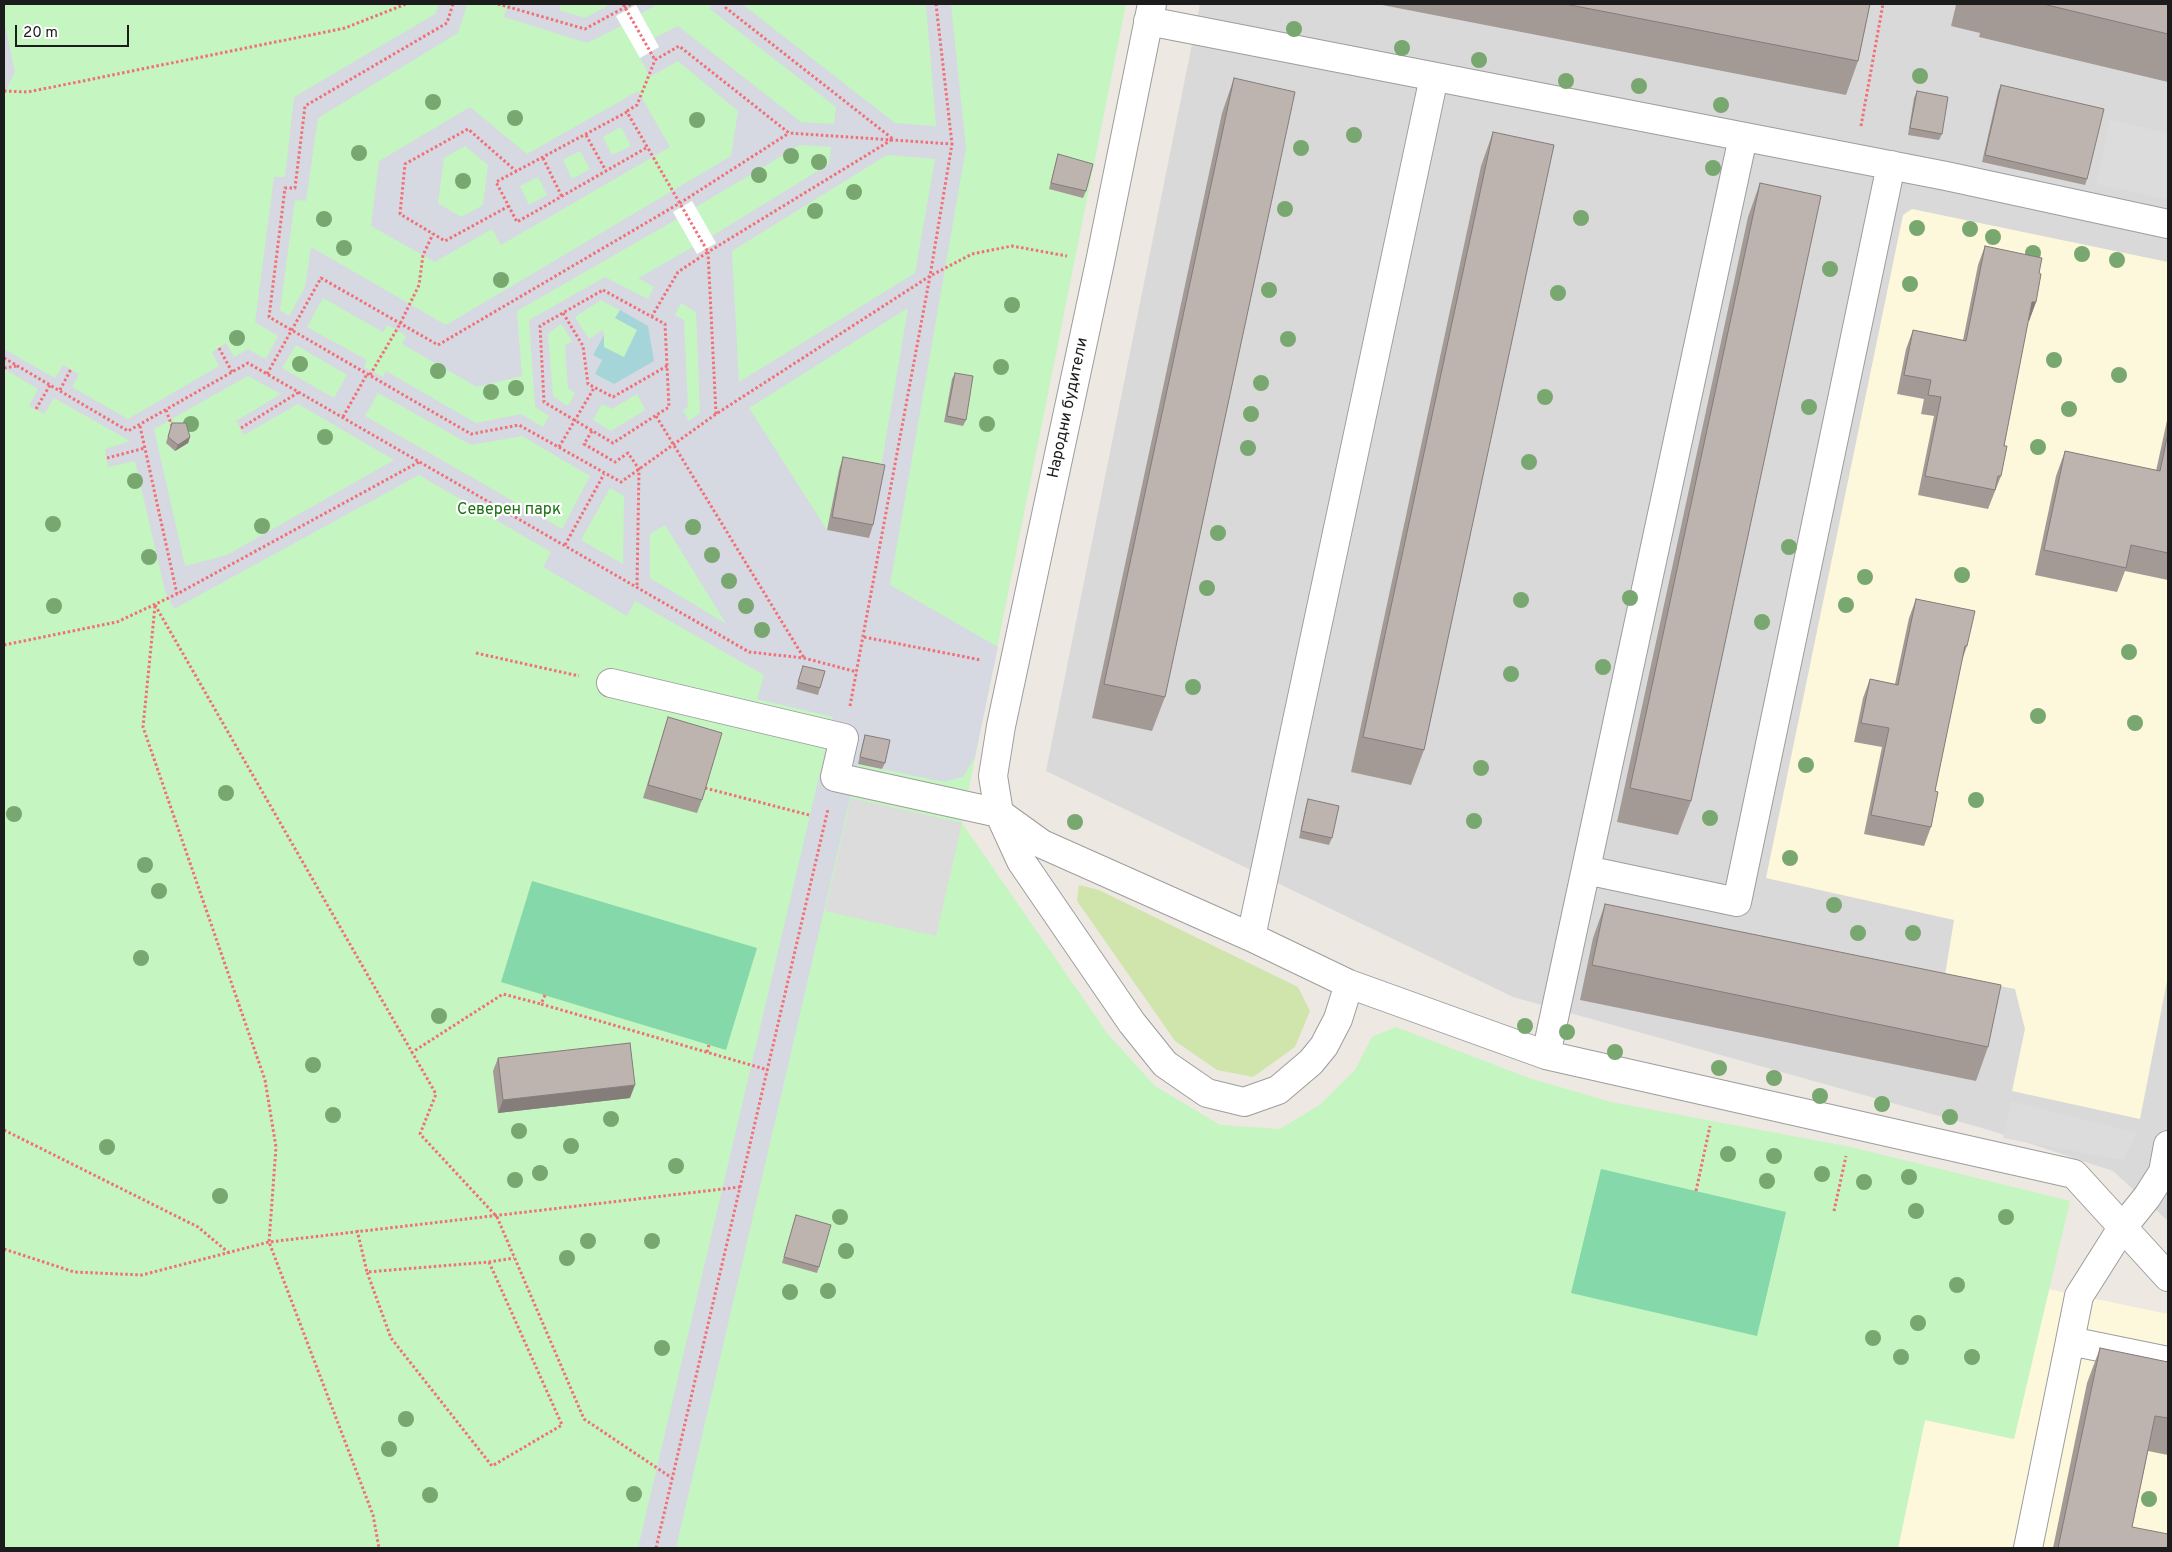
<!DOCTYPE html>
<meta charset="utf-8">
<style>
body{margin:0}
#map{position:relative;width:2172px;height:1552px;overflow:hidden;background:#ede8e2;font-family:Overpass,sans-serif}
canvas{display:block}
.frame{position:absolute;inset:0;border:5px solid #1c1c1c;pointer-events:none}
.scale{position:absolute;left:15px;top:25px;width:114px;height:22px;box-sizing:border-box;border:2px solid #1c1c1c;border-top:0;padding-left:6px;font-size:15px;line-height:18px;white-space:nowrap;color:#1c1c1c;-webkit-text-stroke:4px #fff;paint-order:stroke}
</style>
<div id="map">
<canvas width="2172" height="1552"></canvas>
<div class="frame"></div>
<div class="scale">20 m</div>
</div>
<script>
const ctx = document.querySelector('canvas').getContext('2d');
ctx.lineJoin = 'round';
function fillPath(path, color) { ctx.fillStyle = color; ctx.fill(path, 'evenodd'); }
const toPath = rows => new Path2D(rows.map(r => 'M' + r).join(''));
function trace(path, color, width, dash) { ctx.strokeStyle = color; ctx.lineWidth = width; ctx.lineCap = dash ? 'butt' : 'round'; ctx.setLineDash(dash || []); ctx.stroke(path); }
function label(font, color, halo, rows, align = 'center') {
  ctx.font = font + ' Overpass,sans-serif'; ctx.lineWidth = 4.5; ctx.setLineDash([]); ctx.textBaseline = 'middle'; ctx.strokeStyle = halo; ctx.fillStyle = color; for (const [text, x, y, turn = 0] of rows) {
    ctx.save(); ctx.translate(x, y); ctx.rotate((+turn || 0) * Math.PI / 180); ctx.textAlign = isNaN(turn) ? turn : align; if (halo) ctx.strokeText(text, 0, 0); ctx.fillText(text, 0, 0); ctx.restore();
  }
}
fillPath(toPath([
 [1200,4,2168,4,2168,1221,2113,1171,1989,1130,1513,997,1046,771]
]), '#dad9d9');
fillPath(toPath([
 [1912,209,2168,262,2168,976,2140,1119,2012,1091,2025,1029,2015,989,1945,975,1954,920,1766,878,1903,215],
 [2048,1289,2168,1314,2168,1548,1898,1548,1925,1420,2014,1439]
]), '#fdf7db');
fillPath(toPath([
 [1079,885,1099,890,1298,987,1310,1011,1295,1047,1253,1077,1217,1070,1175,1041,1077,901]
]), '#d0e5ab');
fillPath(toPath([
 [4,4,1126,4,962,823,1107,1033,1155,1086,1220,1125,1280,1129,1321,1104,1355,1070,1372,1037,1396,1027,1529,1078,1611,1102,1851,1147,2070,1201,2014,1439,1925,1420,1898,1548,4,1548]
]), '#c5f5c1');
fillPath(toPath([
 [532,881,757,948,726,1050,501,982],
 [1601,1169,1786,1212,1757,1336,1571,1293]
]), '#84d8aa');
fillPath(toPath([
 [2110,120,2168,133,2168,200,2096,184],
 [851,798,962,823,936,936,825,911],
 [2011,1101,2137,1133,2123,1160,2003,1138]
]), '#dcdcdc');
fillPath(toPath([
 [439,4,467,6,458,33,318,118,306,201,295,200,280,310,289,316,305,287,311,247,446,325,731,156,738,111,678,61,650,77,640,58,659,47,654,38,678,26,801,122,834,124,836,107,710,9,712,4,742,4,895,123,936,126,926,4,951,4,966,148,890,585,998,647,975,757,963,777,944,782,858,764,676,1548,638,1548,833,717,757,699,764,675,635,601,627,616,543,567,551,552,419,475,174,609,165,591,135,461,108,467,105,449,130,441,54,398,44,414,29,406,38,389,4,369,4,349,55,378,63,365,79,374,72,387,128,419,219,366,212,352,226,343,234,357,248,349,266,359,278,336,255,322,274,177,285,177,294,97,435,14],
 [800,145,831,147,829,164,712,236,716,243,706,249,697,254,693,247,638,278,654,287,648,299,605,277,529,320,535,407,549,416,543,427,521,414,476,423,386,371,383,377,364,367,367,360,307,327,323,298,383,332,387,325,397,330,406,336,402,344,477,387,522,376,517,311,677,219,673,212,692,201,696,207],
 [887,155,935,159,915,273,739,382,732,251],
 [601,300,648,326,614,384,595,374,602,360,593,355,604,335,603,330,589,339,575,317],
 [681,303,696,312,700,413,689,421,683,410,688,407,684,320,675,315],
 [908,308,869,538,827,530,749,408],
 [561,324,572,341,565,346,568,388,575,393,568,406,553,396,548,334],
 [296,345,347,375,334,398,282,368],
 [248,376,281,394,236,421,244,435,298,404,394,460,227,555,185,566,154,429],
 [378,393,471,445,522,436,590,476,562,529,365,416],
 [637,394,645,410,611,431,593,420,602,404,612,409],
 [610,488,624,496,623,564,581,540],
 [665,525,725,622,725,623,650,578,650,534],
 [508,4,561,4,559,10,585,18,611,4,658,4,640,14,635,5,616,16,621,26,587,43,504,17],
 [4,20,15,72,4,94],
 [638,91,670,147,501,245,492,229,435,262,371,226,379,161,470,107,527,154],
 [621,127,631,146,612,155,603,137],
 [465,146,488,165,483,205,461,217,438,203,444,158],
 [580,151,590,169,572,179,563,160],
 [538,177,547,195,529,205,520,186]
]), '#d7d9e2');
fillPath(toPath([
 [620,310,648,326,654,361,614,384,595,374,602,360,593,355,604,335,604,347,624,357,637,330,615,318]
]), '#a5d5d8');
fillPath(toPath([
 [636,5,659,47,640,58,616,16],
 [692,201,716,243,697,254,673,212]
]), '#fff');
const minor = toPath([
 [1152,4,1100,262,1001,726,993,776,999,813,1021,861,1132,1023,1165,1064,1207,1093,1244,1102,1278,1090,1311,1062,1324,1046,1338,1019,1349,984],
 [1148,21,1946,176,2168,224],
 [611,683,844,738,835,777,999,813,1042,844,1251,937,1349,984,1546,1055,2074,1174,2168,1277],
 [1586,870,1737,902,1891,165],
 [1251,937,1434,77],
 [1546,1055,1743,137],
 [2070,1341,2079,1296,2122,1228,2147,1197,2163,1172,2168,1145],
 [2028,1548,2070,1341,2168,1361]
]);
trace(minor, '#9d9d9d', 30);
trace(toPath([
 [453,4,447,23,305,106,295,188,285,188,269,317,471,434,519,425,621,482,716,414,930,276,972,254,1012,246,1067,256],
 [498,4,585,29,631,4],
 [623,4,655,60],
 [4,91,28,92,345,28,406,4],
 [627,111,637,105,655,60,679,46,789,133,952,144],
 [1861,126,1883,4],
 [586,135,606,171],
 [646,148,517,222,496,182,627,112,708,252,678,272,652,316],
 [543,158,562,197],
 [509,206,445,241,400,214,405,164,468,129,517,172],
 [603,290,665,324,669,407,613,443,544,402,540,326,603,290],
 [563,313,583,346,588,384,613,397,667,366],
 [219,348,232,372],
 [4,358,128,431,248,363,749,652,804,658,857,672],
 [4,368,17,366],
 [267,374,321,278,438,345,680,203,789,133],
 [370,375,400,324,419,285,423,255,433,234],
 [60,390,71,369],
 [36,409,50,385],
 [166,410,172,426],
 [716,414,708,252,893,139,726,8,728,4],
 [656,416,804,658],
 [343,417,367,374],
 [140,426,177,594,419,462],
 [241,428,299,392],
 [592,431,584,444,615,462,628,453,639,469,637,586],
 [559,447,594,388],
 [107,458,145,448],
 [565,545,604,474],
 [155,605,436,1094,420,1134,497,1217,584,1419,672,1478],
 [155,606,143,727,265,1080,276,1147,269,1242,373,1515,379,1548],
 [864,637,981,660],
 [4,645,117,622,177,594],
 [476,653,579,676],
 [850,706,930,276,952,144,936,4],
 [705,788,809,815],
 [545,995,541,1004,768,1070],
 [707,1052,709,1045],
 [411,1053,503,994,541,1004],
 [4,1130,198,1227,229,1253],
 [1696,1191,1710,1126],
 [1834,1211,1846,1156],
 [357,1230,367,1272],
 [4,1249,74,1272,142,1275,269,1242,740,1187],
 [489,1262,562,1425,492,1466,391,1338,367,1272,489,1262,514,1258],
 [656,1548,828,809]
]), '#f16f77', 3, [2.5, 2.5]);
trace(minor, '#fff', 28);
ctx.fillStyle = '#78a770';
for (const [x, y] of [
 [1294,29],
 [1402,48],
 [1479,60],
 [1920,76],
 [1566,81],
 [1639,86],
 [433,102],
 [1721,105],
 [515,118],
 [697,120],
 [1354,135],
 [1301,148],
 [359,153],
 [791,156],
 [819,162],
 [1713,168],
 [759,175],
 [463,181],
 [854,192],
 [1285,209],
 [815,211],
 [1581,218],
 [324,219],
 [1917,228],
 [1970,229],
 [1993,237],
 [344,248],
 [2033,253],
 [2082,254],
 [2117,260],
 [1830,269],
 [501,280],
 [1910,284],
 [1269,290],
 [1558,293],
 [1012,305],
 [237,338],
 [1288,339],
 [2054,360],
 [300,364],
 [1001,367],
 [438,371],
 [2119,375],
 [1261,383],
 [516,388],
 [491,392],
 [1545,397],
 [1809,407],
 [2069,409],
 [1251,414],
 [191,424],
 [987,424],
 [325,437],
 [2038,447],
 [1248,448],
 [1529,462],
 [135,481],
 [53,524],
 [262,526],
 [693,527],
 [1218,533],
 [1789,547],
 [712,555],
 [149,557],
 [1962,575],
 [1865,577],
 [729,581],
 [1207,588],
 [1630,598],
 [1521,600],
 [1846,605],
 [54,606],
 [746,606],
 [1762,622],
 [762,630],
 [2129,652],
 [1603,667],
 [1511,674],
 [1193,687],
 [2038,716],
 [2135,723],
 [1806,765],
 [1481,768],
 [226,793],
 [1976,800],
 [14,814],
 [1710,818],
 [1474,821],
 [1075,822],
 [1790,858],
 [145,865],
 [159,891],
 [1834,905],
 [1858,933],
 [1913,933],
 [141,958],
 [439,1016],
 [1525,1026],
 [1567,1032],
 [1615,1052],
 [313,1065],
 [1719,1068],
 [1774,1078],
 [1820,1096],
 [1882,1104],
 [333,1115],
 [1950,1117],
 [611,1119],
 [519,1131],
 [571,1146],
 [107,1147],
 [1728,1154],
 [1774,1156],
 [676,1166],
 [540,1173],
 [1822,1174],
 [1909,1177],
 [515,1180],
 [1767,1181],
 [1864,1182],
 [220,1196],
 [1916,1211],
 [840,1217],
 [2006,1217],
 [588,1241],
 [652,1241],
 [846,1251],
 [567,1258],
 [1957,1285],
 [828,1291],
 [790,1292],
 [1918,1323],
 [1873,1338],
 [662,1348],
 [1901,1357],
 [1972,1357],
 [406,1419],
 [389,1449],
 [634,1494],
 [430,1495],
 [2149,1499]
]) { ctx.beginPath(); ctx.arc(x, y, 8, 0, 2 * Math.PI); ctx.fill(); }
fillPath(toPath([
 [1377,4,1870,4,1858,61,1846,95],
 [1951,4,2168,4,2168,82,1979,37,1980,33,1951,26,1956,5],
 [1234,78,1165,697,1152,731,1092,718,1222,113],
 [2001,85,2087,179,2085,185,1982,162,1998,92],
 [1917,91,1942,134,1939,140,1908,135,1914,98],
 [1493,132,1424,750,1411,785,1351,772,1481,166],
 [1058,154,1086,191,1083,198,1049,189,1056,161],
 [1760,183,1691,801,1678,835,1617,822,1748,217],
 [1985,246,2039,273,2036,302,2029,321,2028,321,2004,446,2001,476,1988,509,1918,495,1934,416,1921,414,1924,399,1897,394,1906,349,1913,330,1963,340,1978,265],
 [955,373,966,420,963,426,944,422,952,379],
 [2168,416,2168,580,2125,571,2117,592,2035,575,2056,476,2065,451,2156,471],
 [172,423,190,437,188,443,175,451,166,443],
 [843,457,873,525,869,538,827,530,839,470],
 [1916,599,1967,646,1961,663,1935,791,1931,827,1924,846,1864,834,1882,747,1854,742,1863,698,1870,679,1895,684,1909,618],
 [803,666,820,688,818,695,796,689],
 [668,717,702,800,697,813,643,798],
 [865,735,885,763,882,769,858,764,863,742],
 [1308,799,1332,838,1329,845,1299,838,1306,806],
 [1605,904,1988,1047,1976,1081,1580,1000,1593,938],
 [498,1058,630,1098,498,1113,493,1071],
 [796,1215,819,1267,817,1273,782,1263],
 [2100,1348,2168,1362,2168,1455,2148,1451,2132,1527,2168,1548,2053,1548,2087,1383]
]), '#a39a96');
fillPath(toPath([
 [2032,302,2036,302,2029,321,2025,321],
 [190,437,188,443,175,451,178,445],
 [635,1085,630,1098,498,1113,503,1100]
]), '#847d7a');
const building = toPath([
 [1565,4,1870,4,1858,61,1565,4],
 [2043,4,2168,4,2168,34,2043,4],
 [1234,78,1295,92,1165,697,1104,684,1234,78],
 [2001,85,2104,109,2087,179,1985,155,2001,85],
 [1917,91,1948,97,1942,134,1910,128,1917,91],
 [1493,132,1554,145,1424,750,1363,737,1493,132],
 [1058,154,1093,164,1086,191,1051,183,1058,154],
 [1760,183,1821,196,1691,801,1630,788,1760,183],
 [1985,246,2042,258,2039,273,2041,274,2036,302,2032,302,2004,446,2007,446,2001,476,1998,476,1995,490,1925,476,1941,397,1928,395,1931,380,1904,375,1913,330,1966,341,1985,246],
 [955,373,973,376,966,420,947,416,955,373],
 [172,423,186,423,190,437,178,445,168,437,172,423],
 [2168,433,2168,553,2131,545,2126,568,2044,550,2065,451,2160,471,2168,433],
 [843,457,885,465,873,525,832,517,843,457],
 [1916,599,1975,611,1967,646,1965,646,1935,791,1938,792,1931,827,1871,815,1889,728,1861,723,1870,679,1898,685,1916,599],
 [803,666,825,671,820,688,798,682,803,666],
 [668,717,722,733,702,800,648,785,668,717],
 [865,735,890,740,885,763,860,757,865,735],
 [1308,799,1339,806,1332,838,1301,831,1308,799],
 [1605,904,2001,985,1988,1047,1592,965,1605,904],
 [630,1043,635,1085,503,1100,498,1058,630,1043],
 [796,1215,831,1225,819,1267,784,1257,796,1215],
 [2100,1348,2168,1362,2168,1418,2155,1416,2132,1527,2168,1534,2168,1548,2058,1548,2100,1348]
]);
fillPath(building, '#bdb3af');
trace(building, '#847d7a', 1);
label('16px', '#1c1c1c', '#fff', [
 ["Народни будители",1069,408,-78]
]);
label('16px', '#197212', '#fff', [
 ["Северен парк",509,511]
]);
</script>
